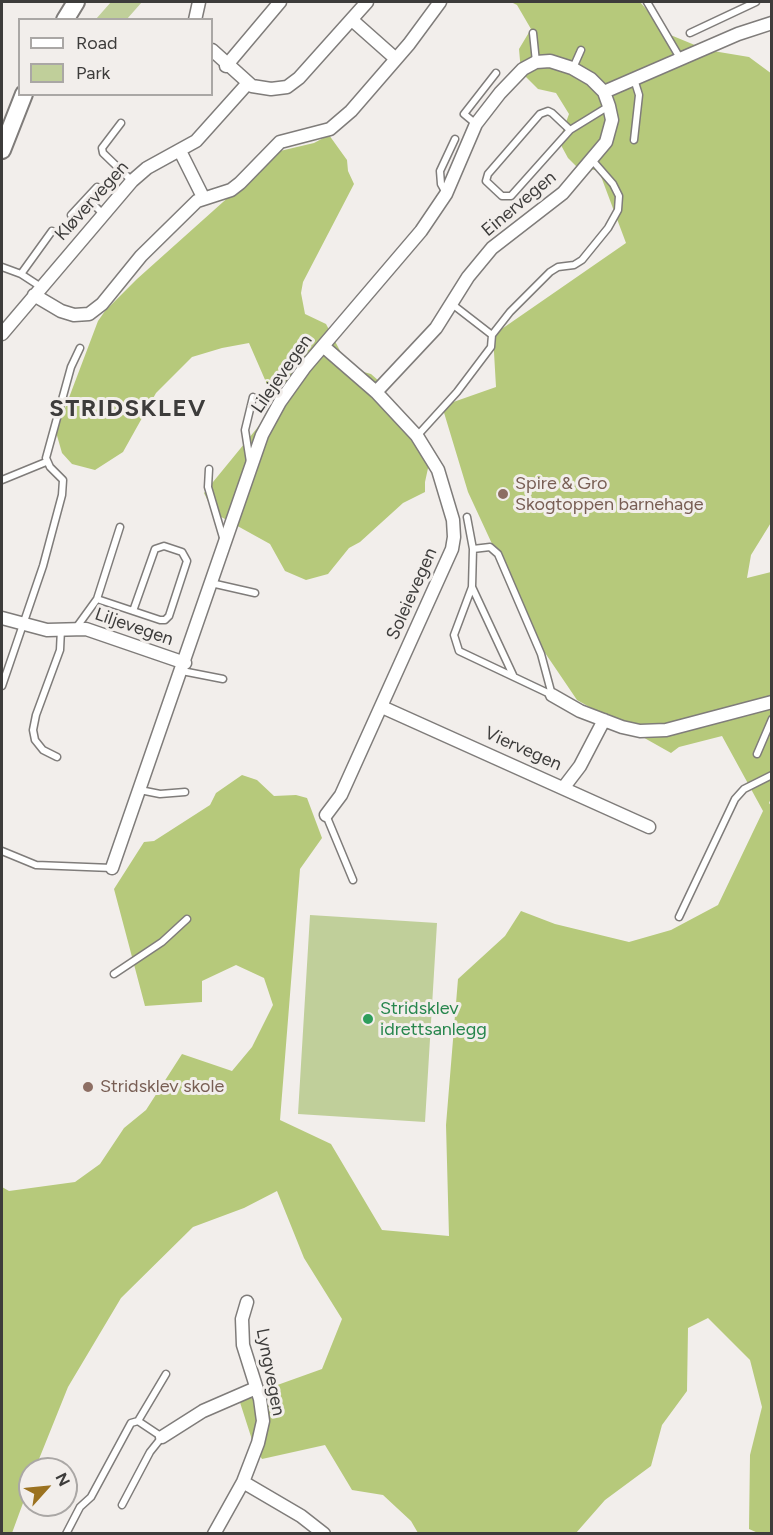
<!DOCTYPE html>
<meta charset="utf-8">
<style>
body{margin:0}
#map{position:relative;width:773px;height:1535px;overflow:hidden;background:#f2eeeb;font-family:Figtree,sans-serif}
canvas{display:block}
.frame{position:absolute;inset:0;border:3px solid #3d3c3b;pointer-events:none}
.legend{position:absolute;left:18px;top:18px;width:195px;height:78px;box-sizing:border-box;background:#f2eeeb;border:2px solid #aaa7a5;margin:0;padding:8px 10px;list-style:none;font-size:18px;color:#3d3c3b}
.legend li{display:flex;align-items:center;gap:12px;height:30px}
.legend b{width:30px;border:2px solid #aaa7a5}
.north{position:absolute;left:18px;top:1457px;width:60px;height:60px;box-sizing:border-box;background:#f2eeeb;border:2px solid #aaa7a5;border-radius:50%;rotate:63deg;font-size:16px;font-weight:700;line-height:24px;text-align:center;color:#3d3c3b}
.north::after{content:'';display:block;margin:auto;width:21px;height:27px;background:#9b7220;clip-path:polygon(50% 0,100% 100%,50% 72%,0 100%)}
</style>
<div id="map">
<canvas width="773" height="1535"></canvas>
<div class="frame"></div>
<ul class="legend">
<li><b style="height:8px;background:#fff"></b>Road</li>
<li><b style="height:16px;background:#c0cf9a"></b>Park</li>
</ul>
<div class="north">N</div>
</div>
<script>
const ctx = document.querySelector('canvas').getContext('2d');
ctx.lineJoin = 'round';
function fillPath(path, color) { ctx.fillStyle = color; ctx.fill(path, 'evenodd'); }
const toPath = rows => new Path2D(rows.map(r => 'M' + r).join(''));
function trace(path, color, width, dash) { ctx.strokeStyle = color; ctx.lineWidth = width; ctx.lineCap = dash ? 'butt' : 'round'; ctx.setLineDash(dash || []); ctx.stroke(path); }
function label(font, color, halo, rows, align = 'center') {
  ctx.font = font + ' Figtree,sans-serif'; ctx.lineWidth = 6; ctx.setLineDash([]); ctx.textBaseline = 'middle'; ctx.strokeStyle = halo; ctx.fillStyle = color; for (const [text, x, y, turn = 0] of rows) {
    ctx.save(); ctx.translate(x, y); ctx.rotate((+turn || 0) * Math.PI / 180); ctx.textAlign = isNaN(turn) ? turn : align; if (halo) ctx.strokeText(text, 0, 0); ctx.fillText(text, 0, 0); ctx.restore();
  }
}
fillPath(toPath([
 [111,2,142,2,127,19,96,19],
 [310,915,437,923,425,1122,298,1114]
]), '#c0cf9a');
fillPath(toPath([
 [511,2,640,2,668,34,707,50,749,57,772,74,772,521,751,555,747,578,771,572,772,796,769,803,772,807,771,1533,758,1533,749,1529,750,1455,762,1407,750,1360,708,1318,688,1328,687,1391,662,1425,651,1466,605,1500,576,1533,418,1533,411,1521,383,1495,352,1490,325,1445,262,1459,254,1446,237,1393,269,1388,322,1369,342,1319,304,1258,277,1191,244,1208,193,1227,121,1298,68,1387,35,1469,30,1469,30,1484,12,1533,2,1533,2,1187,9,1191,75,1182,100,1164,124,1128,146,1110,182,1054,232,1071,252,1047,273,1005,264,978,236,965,202,981,202,1002,145,1006,114,889,144,842,154,841,210,805,216,793,242,775,257,780,274,796,296,795,307,798,322,838,300,869,280,1120,331,1144,382,1230,449,1236,446,1125,458,979,505,936,521,911,555,924,629,942,671,930,718,905,763,811,722,736,679,747,671,753,577,700,537,641,468,492,442,406,496,387,493,335,626,243,599,171,576,166,568,158,562,147,561,136,569,114,556,93,538,89,521,72,519,49,531,29,517,5],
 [329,135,347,160,348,171,354,184,303,282,301,293,305,314,326,324,349,368,371,374,380,382,386,396,430,459,425,482,425,492,403,503,360,542,349,548,328,574,306,580,285,571,270,544,214,513,204,493,276,405,249,343,222,348,192,357,156,393,123,452,95,470,72,464,62,453,56,432,98,321,105,311,137,279,280,151,314,143]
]), '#b6c97b');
const lane = toPath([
 [647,2,680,58],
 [533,33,536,62],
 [690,33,756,2],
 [573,68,581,50],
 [121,123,102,148,103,153,132,181],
 [476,124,464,114,496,73],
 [570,130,552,113,548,111,540,114,488,174,486,181,502,196,511,196,570,130,609,106],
 [634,140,639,95,634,79],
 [446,193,441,184,440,171,455,139],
 [87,198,103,214],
 [71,215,97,187],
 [2,267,21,274,41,287],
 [21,274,52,231],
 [452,304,492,335],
 [417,436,457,392,491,347,492,335,510,312,550,272,558,267,574,265,582,260,608,228,618,210,619,196,613,184,592,160],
 [250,462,245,430,253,397],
 [209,469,208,487,224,541],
 [2,480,46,462],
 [467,517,473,549,472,587,513,675],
 [473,549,490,547,498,554,541,654,552,695],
 [211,583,255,593],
 [472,587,454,635,459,651,552,695],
 [97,599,160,620,165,620,169,616,187,561,182,552,164,546,155,549,133,611],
 [76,628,97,599,120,527],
 [182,671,223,679],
 [2,686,43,566,62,495,63,480,50,467,46,458,71,367,80,348],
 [757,754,772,719],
 [57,757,43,750,35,740,33,730,36,715,60,650,61,629],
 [140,790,160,794,185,792],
 [326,815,353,880],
 [2,851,36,865,112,868],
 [679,917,735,799,744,789,772,775],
 [114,974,162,942,187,919],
 [138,1421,166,1374],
 [66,1534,80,1507,91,1497,131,1423,138,1421,162,1437,150,1452,122,1505]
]);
const street = toPath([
 [195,20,199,2],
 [352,20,396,59],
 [212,50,252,86,271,89,287,87,299,78,367,2],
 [226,66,280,2],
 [604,92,738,34,772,23],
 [180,151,203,197],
 [34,295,61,311,74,315,89,314,102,304,141,256,197,201,231,190,240,183,280,142,330,129,351,111,409,44,440,2],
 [2,334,132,181,147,168,196,141,248,83],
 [323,346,376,392,417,436,438,470,453,520,454,537,452,549,341,795,326,815],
 [2,618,47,630,86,629,185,663],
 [552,695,580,711,622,727,640,731,666,730,772,702],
 [382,707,649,827],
 [564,787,580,766,604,720],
 [112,868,262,435,280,402,305,367,421,231,446,194,476,124,500,93,523,69,536,62,550,61,572,68,591,79,604,92,609,106,612,120,606,142,563,193,492,248,468,277,436,328,376,392],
 [162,1437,203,1411,256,1388],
 [243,1482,301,1516,324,1534],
 [214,1534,243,1482,258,1443,263,1421,260,1399,243,1345,242,1319,247,1302]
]);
const secondary = toPath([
 [65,20,76,2],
 [2,150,24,94]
]);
trace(lane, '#7f7c7a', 9);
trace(street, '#7f7c7a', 15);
trace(secondary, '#7f7c7a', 20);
trace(lane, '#fff', 6);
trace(street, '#fff', 12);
trace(secondary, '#fff', 16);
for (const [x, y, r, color] of [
 [503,494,6,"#8d6e63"],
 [368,1019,6,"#2e9e5b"],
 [88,1087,6,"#8d6e63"]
]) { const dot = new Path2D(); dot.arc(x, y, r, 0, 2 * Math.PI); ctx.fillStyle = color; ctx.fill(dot); trace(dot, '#f2eeeb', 2); }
label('18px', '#3d3c3b', '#f2eeeb', [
 ["Kløvervegen",92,201,-48],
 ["Einervegen",519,204,-40],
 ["Lilejevegen",282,374,-55],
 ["Soleievegen",412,594,-66],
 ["Liljevegen",134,627,19],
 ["Viervegen",523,749,24],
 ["Lyngvegen",270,1372,79]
]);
label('18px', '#785e54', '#f2eeeb', [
 ["Spire & Gro",515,484],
 ["Skogtoppen barnehage",515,505],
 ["Stridsklev skole",100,1087]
], 'left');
label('18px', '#27864d', '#f2eeeb', [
 ["Stridsklev",380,1009],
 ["idrettsanlegg",380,1030]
], 'left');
ctx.letterSpacing = '1.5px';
label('bold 24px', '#3d3c3b', '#f2eeeb', [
 ["STRIDSKLEV",128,409]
]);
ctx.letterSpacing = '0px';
</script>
